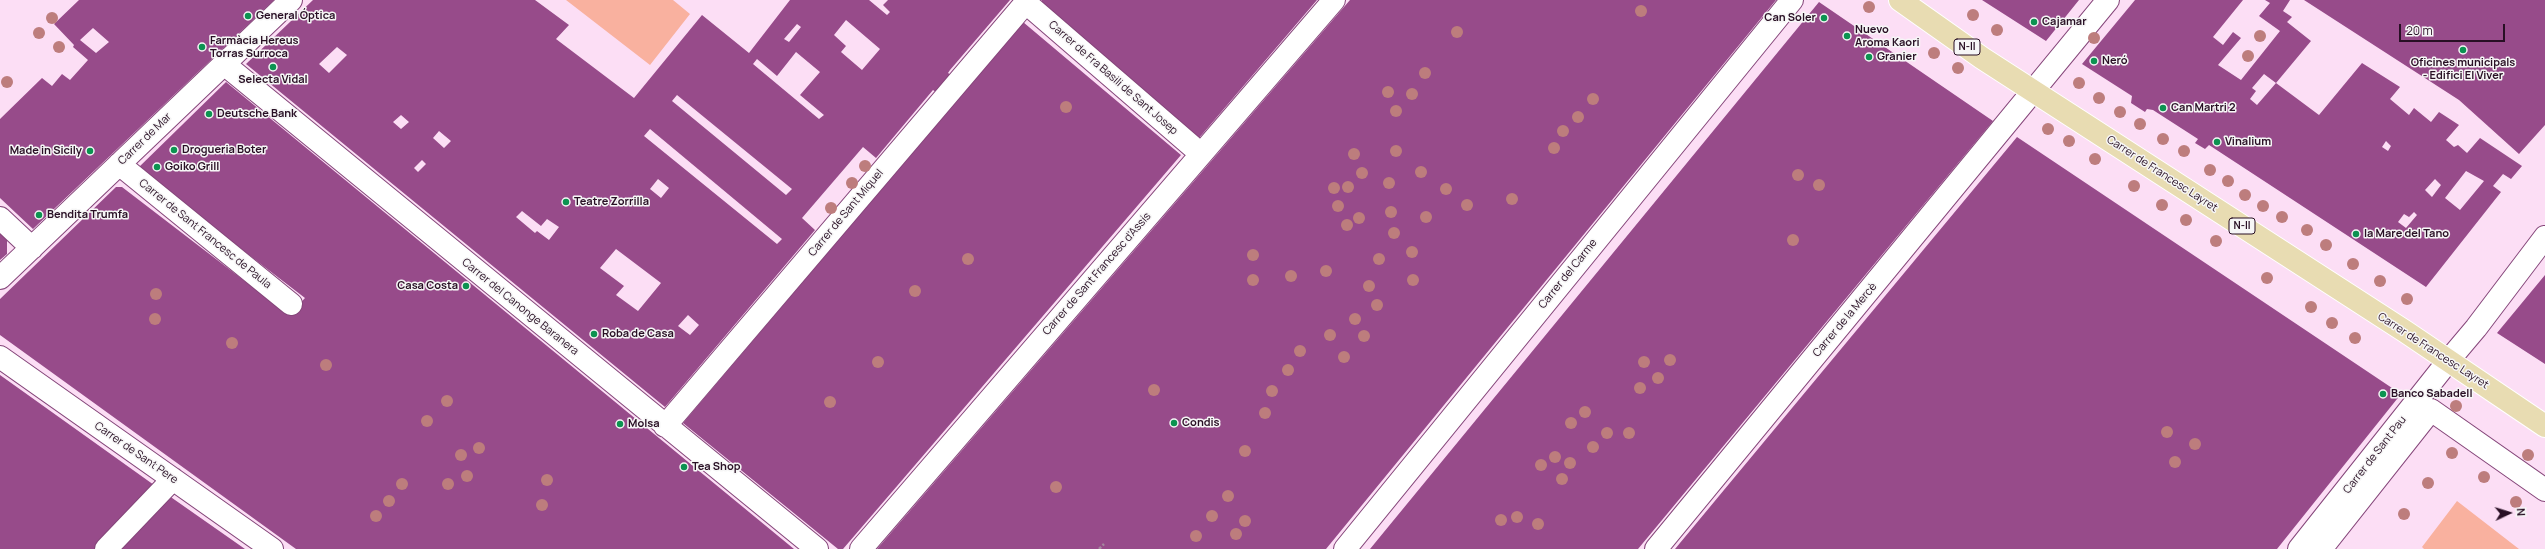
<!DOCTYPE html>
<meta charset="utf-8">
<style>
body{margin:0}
#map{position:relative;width:2545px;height:549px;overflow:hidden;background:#fcdef5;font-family:Manrope,sans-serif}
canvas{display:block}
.north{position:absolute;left:2489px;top:493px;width:40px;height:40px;-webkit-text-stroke:3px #f6f6f6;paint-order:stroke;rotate:86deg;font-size:11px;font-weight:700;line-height:16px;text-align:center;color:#280f24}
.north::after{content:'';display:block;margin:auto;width:14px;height:18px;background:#280f24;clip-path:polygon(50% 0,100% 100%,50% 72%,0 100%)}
.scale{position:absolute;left:2399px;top:24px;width:106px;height:18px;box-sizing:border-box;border:2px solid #280f24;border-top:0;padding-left:5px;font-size:12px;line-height:14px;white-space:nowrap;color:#280f24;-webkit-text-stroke:3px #f6f6f6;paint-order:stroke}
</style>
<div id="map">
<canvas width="2545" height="549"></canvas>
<div class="north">N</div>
<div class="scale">20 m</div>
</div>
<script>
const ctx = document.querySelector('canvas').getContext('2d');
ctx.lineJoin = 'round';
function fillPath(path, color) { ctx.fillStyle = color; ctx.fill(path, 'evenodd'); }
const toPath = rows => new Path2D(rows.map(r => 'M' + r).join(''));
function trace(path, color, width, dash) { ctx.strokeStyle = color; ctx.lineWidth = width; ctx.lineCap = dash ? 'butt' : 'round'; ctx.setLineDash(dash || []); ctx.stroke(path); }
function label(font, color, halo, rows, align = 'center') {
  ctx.font = font + ' Manrope,sans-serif'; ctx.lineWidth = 3; ctx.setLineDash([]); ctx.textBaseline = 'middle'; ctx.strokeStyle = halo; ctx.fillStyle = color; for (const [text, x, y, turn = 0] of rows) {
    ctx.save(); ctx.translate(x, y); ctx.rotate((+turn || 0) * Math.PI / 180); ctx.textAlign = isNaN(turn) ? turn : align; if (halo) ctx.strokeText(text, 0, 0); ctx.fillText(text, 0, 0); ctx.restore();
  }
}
fillPath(toPath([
 [566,0,673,0,690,14,650,65],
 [2457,501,2519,549,2424,549,2422,547]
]), '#f9b19f');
fillPath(toPath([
 [79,0,274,0,33,229,0,198,0,119,42,78,52,86,62,74,70,80,88,60,73,47,74,45,54,24],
 [93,28,109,42,96,53,80,40],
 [313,0,535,0,569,25,556,39,634,98,702,15,749,53,790,0,869,0,887,15,890,12,883,5,888,0,1010,0,950,70,948,73,951,75,937,93,933,90,876,158,863,147,802,218,815,230,665,407,246,64],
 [846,20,880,49,862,70,841,52,846,46,834,35],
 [797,24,801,27,789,42,784,39],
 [337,47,347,55,329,73,319,64],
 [796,52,820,72,800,95,824,115,819,119,753,64,757,59,777,76],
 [677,95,792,189,786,195,672,101],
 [401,115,409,122,401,129,393,122],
 [650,129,782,239,777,244,644,136],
 [439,131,451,141,444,148,433,138],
 [422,160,426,164,418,172,414,168],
 [658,179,669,188,661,198,650,189],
 [522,211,541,226,547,219,559,227,549,240,537,231,535,233,516,217],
 [616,249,661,283,638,311,616,295,624,286,600,268],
 [688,315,699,325,690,335,678,326],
 [1042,0,1317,0,1199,138,1039,4],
 [1350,0,1776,0,1326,549,877,549],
 [1982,0,2079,0,2046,41],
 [2135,0,2243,0,2213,37,2223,45,2233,32,2241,38,2218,65,2241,80,2280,31,2259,16,2270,3,2265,0,2290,0,2283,11,2292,17,2287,22,2311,41,2276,83,2264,74,2252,88,2256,91,2250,99,2257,105,2276,83,2319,115,2362,63,2400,87,2390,99,2409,115,2414,108,2431,122,2439,112,2459,125,2446,140,2454,147,2458,145,2467,153,2480,138,2522,166,2511,179,2503,174,2493,186,2501,192,2426,287,2209,145,2205,149,2195,143,2198,139,2153,110,2147,109,2145,112,2131,103,2132,96,2082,64],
 [2386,141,2391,146,2388,151,2382,147],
 [2466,171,2484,181,2460,210,2445,198],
 [2435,179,2441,185,2432,197,2425,190],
 [2414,212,2417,215,2406,228,2398,222,2404,214,2409,217],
 [2304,0,2545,0,2545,125,2519,154,2459,100],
 [1819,2,1993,121,1638,549,1370,549],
 [1023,22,1181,155,843,549,838,549,683,423],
 [226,82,794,549,296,549,0,335,0,299,116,187,122,187,289,315,305,298,137,169],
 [2017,137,2401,394,2277,549,1675,549],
 [0,232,7,239,7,254,0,260],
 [2545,275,2545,364,2497,333],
 [0,375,154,485,95,549,0,549],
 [165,493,245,549,111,549]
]), '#974b8a');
const street = toPath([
 [1026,3,1201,154],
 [224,64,817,549],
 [119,164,291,304],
 [0,218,32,248],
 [0,278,291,0],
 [0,357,272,549],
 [665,426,1028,0],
 [106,549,173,479],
 [861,549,1334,0],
 [1345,549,1792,0],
 [1656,549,2108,0],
 [2299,549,2449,360],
 [2321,549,2431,410,2545,490]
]);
const secondary = toPath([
 [2449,360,2476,328,2545,237]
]);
const primary = toPath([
 [1900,0,1982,58,2406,332,2545,426]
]);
trace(street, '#85467a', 24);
trace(secondary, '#85467a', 24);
trace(primary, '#fff', 24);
trace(toPath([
 [1099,549,1104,544]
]), '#a4889e', 2.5, [3, 2]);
trace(street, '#fff', 22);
trace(secondary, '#fff', 22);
trace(primary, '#e8dcb2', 22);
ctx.fillStyle = '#bd7d7d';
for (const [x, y] of [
 [1869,7],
 [1641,11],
 [1973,15],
 [52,18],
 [1997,30],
 [1457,32],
 [39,33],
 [2260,36],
 [2094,38],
 [59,47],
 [1934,53],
 [2248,56],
 [1958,68],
 [1425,73],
 [7,82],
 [2079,83],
 [1388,92],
 [1412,94],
 [2099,98],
 [1593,99],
 [1066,107],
 [1396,111],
 [2120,112],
 [1578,117],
 [2140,124],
 [2048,129],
 [1563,131],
 [2163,139],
 [2069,141],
 [1554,148],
 [1396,151],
 [2184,151],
 [1354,154],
 [2095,159],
 [865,166],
 [2210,170],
 [1421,172],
 [1362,173],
 [1798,175],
 [2228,181],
 [852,183],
 [1389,183],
 [1819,185],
 [2134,186],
 [1348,187],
 [1334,188],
 [1446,189],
 [2245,195],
 [1512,199],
 [1467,205],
 [2162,205],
 [1338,206],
 [2263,206],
 [831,208],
 [1391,212],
 [1426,217],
 [2282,217],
 [1359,218],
 [2186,220],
 [1347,225],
 [2307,230],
 [1394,233],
 [1793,240],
 [2216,241],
 [2326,245],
 [1412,252],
 [1253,255],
 [968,259],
 [1379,259],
 [2353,264],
 [1326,271],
 [1291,276],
 [2267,278],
 [1253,280],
 [1413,280],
 [2380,281],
 [1369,286],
 [915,291],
 [156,294],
 [2407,299],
 [1377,305],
 [2311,307],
 [155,319],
 [1355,319],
 [2332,323],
 [1330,335],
 [1364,336],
 [2355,338],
 [232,343],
 [1300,351],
 [1344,357],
 [1670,360],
 [878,362],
 [1644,362],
 [326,365],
 [1288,370],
 [1658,378],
 [1640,388],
 [1154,390],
 [1272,391],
 [447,401],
 [830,402],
 [2456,406],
 [1585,412],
 [1265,413],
 [427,421],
 [1571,423],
 [2167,432],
 [1607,433],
 [1629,433],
 [2195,444],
 [1593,447],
 [479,448],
 [1245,451],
 [2452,453],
 [461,455],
 [2528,455],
 [1555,457],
 [2175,462],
 [1570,463],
 [1541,465],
 [467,476],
 [2484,477],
 [1562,479],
 [547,480],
 [2428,483],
 [402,484],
 [448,484],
 [1056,487],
 [1228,496],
 [389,501],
 [2516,502],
 [542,505],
 [2404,514],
 [376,516],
 [1212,516],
 [1517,517],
 [1501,520],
 [1245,521],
 [1538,524],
 [1236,534],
 [1196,536]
]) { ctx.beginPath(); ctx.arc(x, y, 6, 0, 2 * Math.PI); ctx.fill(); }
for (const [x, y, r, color] of [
 [248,16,4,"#0c9351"],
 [1824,18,4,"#0c9351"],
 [2034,22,4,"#0c9351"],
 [1847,36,4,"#0c9351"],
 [202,47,4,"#0c9351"],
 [2463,50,4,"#0c9351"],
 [1869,57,4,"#0c9351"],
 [2094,61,4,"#0c9351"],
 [273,67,4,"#0c9351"],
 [2163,108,4,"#0c9351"],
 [209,114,4,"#0c9351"],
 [2217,142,4,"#0c9351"],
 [174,150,4,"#0c9351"],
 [90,151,4,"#0c9351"],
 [157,167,4,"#0c9351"],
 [566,202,4,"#0c9351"],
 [39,215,4,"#0c9351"],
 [2356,234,4,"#0c9351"],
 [466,286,4,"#0c9351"],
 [594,334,4,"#0c9351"],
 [2383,394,4,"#0c9351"],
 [1174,423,4,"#0c9351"],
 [620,424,4,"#0c9351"],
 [684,467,4,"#0c9351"]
]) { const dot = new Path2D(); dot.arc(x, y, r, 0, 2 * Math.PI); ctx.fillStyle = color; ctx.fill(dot); trace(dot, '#f6f6f6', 1.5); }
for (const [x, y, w] of [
 [1967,47,26],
 [2242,226,26]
]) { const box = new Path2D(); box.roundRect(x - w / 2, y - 8, w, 16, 3); ctx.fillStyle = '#f6f6f6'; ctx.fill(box); trace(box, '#280f24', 1); }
label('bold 10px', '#280f24', null, [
 ["N-II",1967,47],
 ["N-II",2242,226]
]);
label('bold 11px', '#280f24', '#f6f6f6', [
 ["General Óptica",256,16],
 ["Can Soler",1816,18,"right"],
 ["Cajamar",2042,22],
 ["Nuevo",1855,30],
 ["Aroma Kaori",1855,43],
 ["Farmàcia Hereus",210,41],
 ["Torras Surroca",210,54],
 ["Granier",1877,57],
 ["Neró",2102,61],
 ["Oficines municipals",2463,63,"center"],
 ["- Edifici El Viver",2463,76,"center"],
 ["Selecta Vidal",273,80,"center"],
 ["Can Martri 2",2171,108],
 ["Deutsche Bank",217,114],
 ["Vinalium",2225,142],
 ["Drogueria Boter",182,150],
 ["Made in Sicily",82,151,"right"],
 ["Goiko Grill",165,167],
 ["Teatre Zorrilla",574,202],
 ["Bendita Trumfa",47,215],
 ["la Mare del Tano",2364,234],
 ["Casa Costa",458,286,"right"],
 ["Roba de Casa",602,334],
 ["Banco Sabadell",2391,394],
 ["Condis",1182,423],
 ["Molsa",628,424],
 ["Tea Shop",692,467]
], 'left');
label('11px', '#280f24', '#f6f6f6', [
 ["Carrer de Fra Basili de Sant Josep",1113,78,41],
 ["Carrer de Mar",145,139,-44],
 ["Carrer de Francesc Layret",2162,174,33],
 ["Carrer de Sant Miquel",846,213,-50],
 ["Carrer de Sant Francesc de Paula",205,234,39],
 ["Carrer de Sant Francesc d'Assís",1097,274,-49],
 ["Carrer del Carme",1568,274,-51],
 ["Carrer del Canonge Baranera",520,307,39],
 ["Carrer de la Mercè",1845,320,-50],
 ["Carrer de Francesc Layret",2433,351,33],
 ["Carrer de Sant Pere",136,453,35],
 ["Carrer de Sant Pau",2375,455,-52]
]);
</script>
